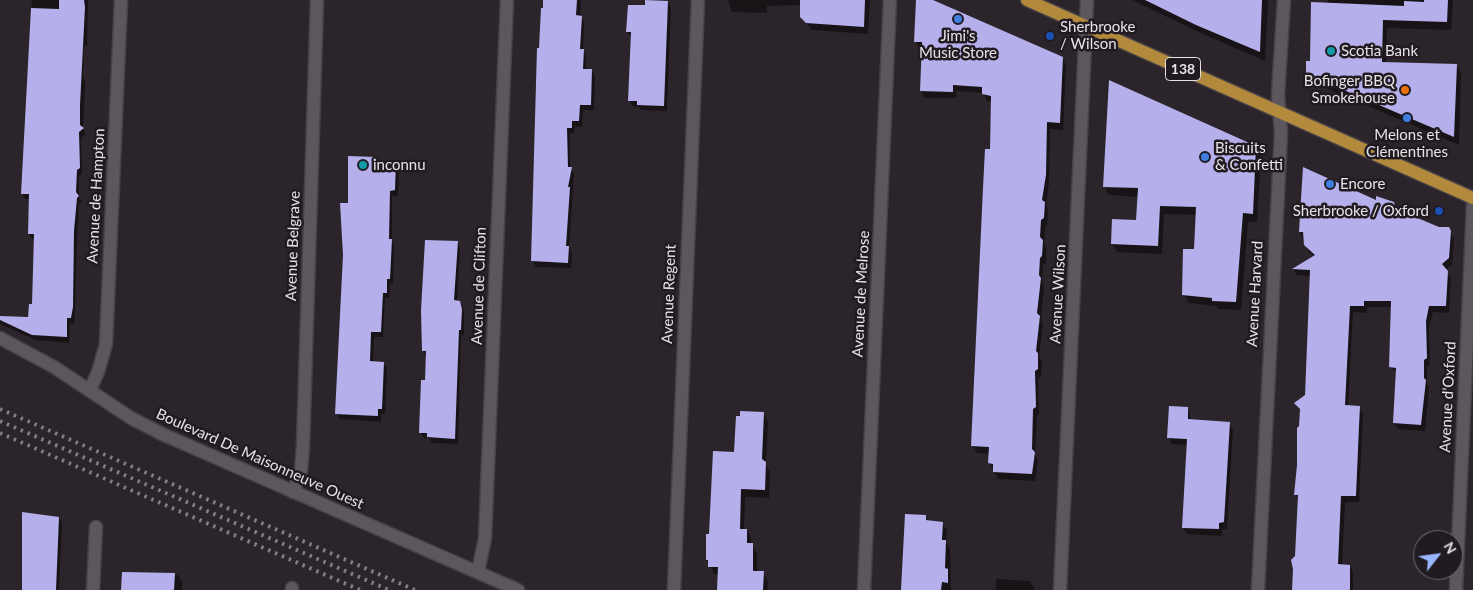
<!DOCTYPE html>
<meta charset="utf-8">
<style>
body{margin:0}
#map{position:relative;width:1473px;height:590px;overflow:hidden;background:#2b252b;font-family:Lato,sans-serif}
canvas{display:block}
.north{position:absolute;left:1413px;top:530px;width:50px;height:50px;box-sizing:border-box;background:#211b21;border:1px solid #706b70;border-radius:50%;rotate:60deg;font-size:14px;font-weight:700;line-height:20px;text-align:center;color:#e6e2e6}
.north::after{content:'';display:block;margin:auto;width:18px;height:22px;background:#98b5fd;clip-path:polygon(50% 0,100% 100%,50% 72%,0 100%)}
</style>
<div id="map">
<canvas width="1473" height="590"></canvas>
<div class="north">N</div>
</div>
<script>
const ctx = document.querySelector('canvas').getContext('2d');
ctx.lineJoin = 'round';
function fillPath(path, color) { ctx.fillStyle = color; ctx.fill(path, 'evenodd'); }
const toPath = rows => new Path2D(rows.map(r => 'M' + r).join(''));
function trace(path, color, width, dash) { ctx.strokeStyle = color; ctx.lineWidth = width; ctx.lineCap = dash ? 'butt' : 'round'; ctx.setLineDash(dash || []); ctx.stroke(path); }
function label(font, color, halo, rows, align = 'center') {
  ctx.font = font + ' Lato,sans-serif'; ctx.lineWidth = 5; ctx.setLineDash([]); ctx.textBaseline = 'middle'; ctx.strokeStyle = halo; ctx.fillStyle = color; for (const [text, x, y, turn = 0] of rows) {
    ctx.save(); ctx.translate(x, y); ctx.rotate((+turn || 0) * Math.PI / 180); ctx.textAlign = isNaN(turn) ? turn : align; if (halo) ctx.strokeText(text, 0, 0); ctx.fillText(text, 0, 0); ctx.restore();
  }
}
fillPath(toPath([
 [32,0,88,0,87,45,84,46,83,74,85,83,83,128,86,134,81,138,82,174,79,176,79,198,82,202,79,204,77,238,75,313,74,324,70,324,69,343,36,340,0,324,0,318,30,319,33,305,35,239,32,239,29,233,30,199,25,199,22,193],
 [545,0,581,0,580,17,584,22,583,50,586,56,586,70,592,70,595,76,594,110,583,110,582,127,575,126,574,133,570,133,570,168,574,173,569,248,572,253,571,268,536,267,533,261,539,49,540,49],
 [728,0,870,0,868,34,812,30,801,16,802,5,767,6,767,13,732,12],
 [917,0,930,0,1062,58,1066,65,1063,130,1050,129,1049,183,1046,206,1048,210,1047,225,1045,227,1044,244,1046,248,1046,263,1043,265,1042,282,1044,286,1041,320,1043,324,1039,357,1042,361,1041,376,1038,378,1039,414,1037,416,1035,455,1038,460,1035,481,998,479,990,463,990,454,977,453,973,446,992,102,987,101,983,93,956,91,956,98,925,98,921,91,923,48,919,48,915,41],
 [1132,0,1268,0,1265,61,1203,34],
 [1328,0,1453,0,1451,30,1387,28,1386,63,1456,65,1461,73,1459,145,1312,82,1307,74],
 [668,2,671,8,667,111,641,110,639,107,633,106,629,101,632,38,627,32,646,7],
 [1255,147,1261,156,1257,222,1248,222,1241,310,1218,309,1216,306,1189,303,1184,294,1195,250,1196,215,1164,214,1162,254,1117,252,1112,243,1138,221,1139,197,1109,195,1104,186],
 [376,158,379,164,396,164,399,169,398,196,392,196,392,241,394,245,393,284,390,284,389,298,385,298,383,337,374,337,373,362,383,363,387,368,385,414,381,414,381,422,340,419,337,414,349,204],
 [1304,169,1377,202,1393,203,1399,217,1413,211,1417,219,1439,228,1448,228,1454,239,1452,265,1446,270,1451,278,1449,313,1433,312,1429,328,1430,365,1427,367,1427,384,1429,387,1425,431,1398,429,1394,423,1397,374,1391,367,1392,307,1367,307,1367,313,1353,312,1348,407,1359,407,1363,414,1359,502,1345,502,1342,565,1350,566,1353,572,1353,590,1293,590,1299,501,1295,494,1301,411,1296,404,1306,396,1311,276,1297,275,1293,269,1315,257,1309,252,1300,232],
 [457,242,460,248,457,302,460,302,463,307,464,315,464,335,461,335,458,444,432,443,429,438,424,438,420,432,426,382,426,356,423,350],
 [1188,409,1191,420,1229,423,1233,430,1227,529,1222,530,1222,536,1187,534,1183,528,1188,445,1172,444,1168,437],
 [763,413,768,421,766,465,770,471,769,498,745,497,744,530,747,530,751,538,751,544,757,553,757,572,763,573,768,581,767,590,718,590,719,575,714,574,707,560,710,535,735,453],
 [925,516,928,521,942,523,947,531,946,542,950,549,951,590,903,590],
 [59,518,62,523,59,590,22,590],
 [123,573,178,575,182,582,182,590,121,590],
 [996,579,1030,581,1035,590,996,590]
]), '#0007');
fillPath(toPath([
 [59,0,84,0,85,7,80,105,80,125,84,128,79,132,80,168,77,170,76,192,79,196,77,198,74,231,73,307,71,318,67,318,67,337,32,335,0,320,0,316,28,317,29,304,32,304,34,234,28,234,29,194,21,194,31,8,59,9],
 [543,0,577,0,576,15,582,16,580,49,584,49,583,69,592,69,591,105,580,105,579,121,572,121,572,128,567,128,568,167,572,167,568,187,570,187,566,246,569,246,568,263,531,261,537,48,539,48,541,8,543,8],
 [645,0,668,1,664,106,637,105,637,101,628,101,631,32,626,32,628,5,645,5],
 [800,0,865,0,864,27,806,23,800,17],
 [916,0,933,0,1063,57,1060,123,1047,122,1046,175,1042,200,1045,202,1044,218,1041,220,1040,237,1043,240,1042,256,1040,258,1039,275,1041,278,1037,313,1040,316,1036,351,1038,353,1038,369,1035,371,1036,407,1033,409,1032,449,1035,452,1032,474,993,472,993,464,988,463,989,447,971,446,983,188,985,149,990,149,991,96,982,94,982,87,953,85,953,92,920,91,922,42,914,42],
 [1145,0,1262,0,1260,52,1196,25],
 [1424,0,1448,0,1447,22,1383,20,1382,62,1457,64,1454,137,1306,74,1306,61,1310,61,1311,2,1404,6,1404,1,1424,2],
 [1109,80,1256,146,1253,214,1243,213,1236,302,1212,301,1212,298,1182,295,1183,249,1194,249,1196,207,1160,206,1158,246,1111,244,1112,219,1136,220,1138,188,1103,187],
 [348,156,376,157,377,163,396,162,395,190,390,191,389,239,392,239,390,279,387,279,387,293,383,293,381,332,371,332,370,361,384,362,382,409,378,409,378,416,335,414,343,255,340,203,348,203],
 [1303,167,1376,200,1376,196,1394,202,1397,216,1413,210,1415,217,1439,227,1449,227,1451,231,1449,258,1442,264,1448,271,1446,306,1429,306,1426,321,1427,358,1424,360,1424,378,1426,380,1421,425,1393,423,1396,368,1389,367,1391,301,1364,301,1364,306,1350,306,1345,405,1360,406,1359,426,1356,496,1341,496,1338,564,1350,565,1350,590,1292,590,1293,569,1291,560,1295,556,1298,495,1294,495,1297,465,1297,428,1299,426,1300,409,1294,403,1305,395,1310,270,1292,269,1315,255,1304,245,1303,232,1299,232],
 [425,240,458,241,454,300,460,301,462,309,461,330,459,330,455,439,427,437,427,433,419,433,421,380,425,380,426,351,422,351,421,310],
 [1169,406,1188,407,1188,419,1230,422,1224,522,1219,523,1219,529,1182,528,1187,439,1167,438],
 [740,411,764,412,762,459,766,462,765,490,741,489,740,529,747,529,747,543,753,543,753,571,764,571,763,590,717,590,718,567,708,567,708,560,706,560,706,534,709,534,713,451,734,452,736,416,740,416],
 [22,512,59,517,56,590,22,590],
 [905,514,926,515,926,520,943,522,942,540,946,540,945,568,948,569,948,583,942,582,941,590,901,590],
 [122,572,175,573,174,590,121,590]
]), '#b5afeb');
const minor = toPath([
 [90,390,98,372,106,344,121,0],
 [293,492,301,470,303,446,317,0],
 [478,572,485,538,507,0],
 [93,590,96,527],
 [292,590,292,588],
 [674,590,698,0],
 [864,590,890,0],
 [1060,590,1087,0],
 [1258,590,1281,133,1278,95,1284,0],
 [1456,590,1473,205]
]);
const tertiary = toPath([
 [0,338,54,367,131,418,162,434,518,590]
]);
const primary = toPath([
 [1027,0,1473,198]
]);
trace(minor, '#464146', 15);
trace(tertiary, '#464146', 15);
trace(primary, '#464146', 15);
trace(minor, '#5d565d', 12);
trace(tertiary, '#5d565d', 12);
trace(primary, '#b38a3c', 12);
trace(toPath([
 [0,409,415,590],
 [0,421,389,590],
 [0,433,360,590]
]), '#837e83', 4, [2.5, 5]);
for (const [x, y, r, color] of [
 [958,19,5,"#3f7fe0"],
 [1050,36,5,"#1a4fb4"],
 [1331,51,5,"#0f9aa8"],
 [1405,90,5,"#e8710a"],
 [1407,118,5,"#3f7fe0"],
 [1205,157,5,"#3f7fe0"],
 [363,165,5,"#0f9aa8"],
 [1330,184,5,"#3f7fe0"],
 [1439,211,5,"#1a4fb4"]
]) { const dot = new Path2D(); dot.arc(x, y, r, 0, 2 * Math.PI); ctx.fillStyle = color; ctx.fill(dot); trace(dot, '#211b21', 2); }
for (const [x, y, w] of [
 [1183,69,35]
]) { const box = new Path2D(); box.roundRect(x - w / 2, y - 11.5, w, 23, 4); ctx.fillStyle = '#211b21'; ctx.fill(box); trace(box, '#e6e2e6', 1); }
label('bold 14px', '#e6e2e6', null, [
 ["138",1183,69]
]);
label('15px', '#e6e2e6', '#211b21', [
 ["Sherbrooke",1060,27],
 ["/ Wilson",1060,44],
 ["Jimi's",958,36,"center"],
 ["Music Store",958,53,"center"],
 ["Scotia Bank",1341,51],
 ["Bofinger BBQ",1395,81,"right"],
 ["Smokehouse",1395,98,"right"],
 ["Melons et",1407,135,"center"],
 ["Clémentines",1407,152,"center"],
 ["Biscuits",1215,148],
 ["& Confetti",1215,165],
 ["inconnu",373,165],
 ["Encore",1340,184],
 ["Sherbrooke / Oxford",1429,211,"right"]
], 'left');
label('15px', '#e6e2e6', '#211b21', [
 ["Avenue de Hampton",96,196,-87],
 ["Avenue Belgrave",293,246,-88],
 ["Avenue de Clifton",479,286,-88],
 ["Avenue Regent",669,294,-88],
 ["Avenue de Melrose",861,294,-87],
 ["Avenue Wilson",1058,294,-87],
 ["Avenue Harvard",1255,294,-87],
 ["Avenue d'Oxford",1448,397,-87],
 ["Boulevard De Maisonneuve Ouest",260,459,24]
]);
</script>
